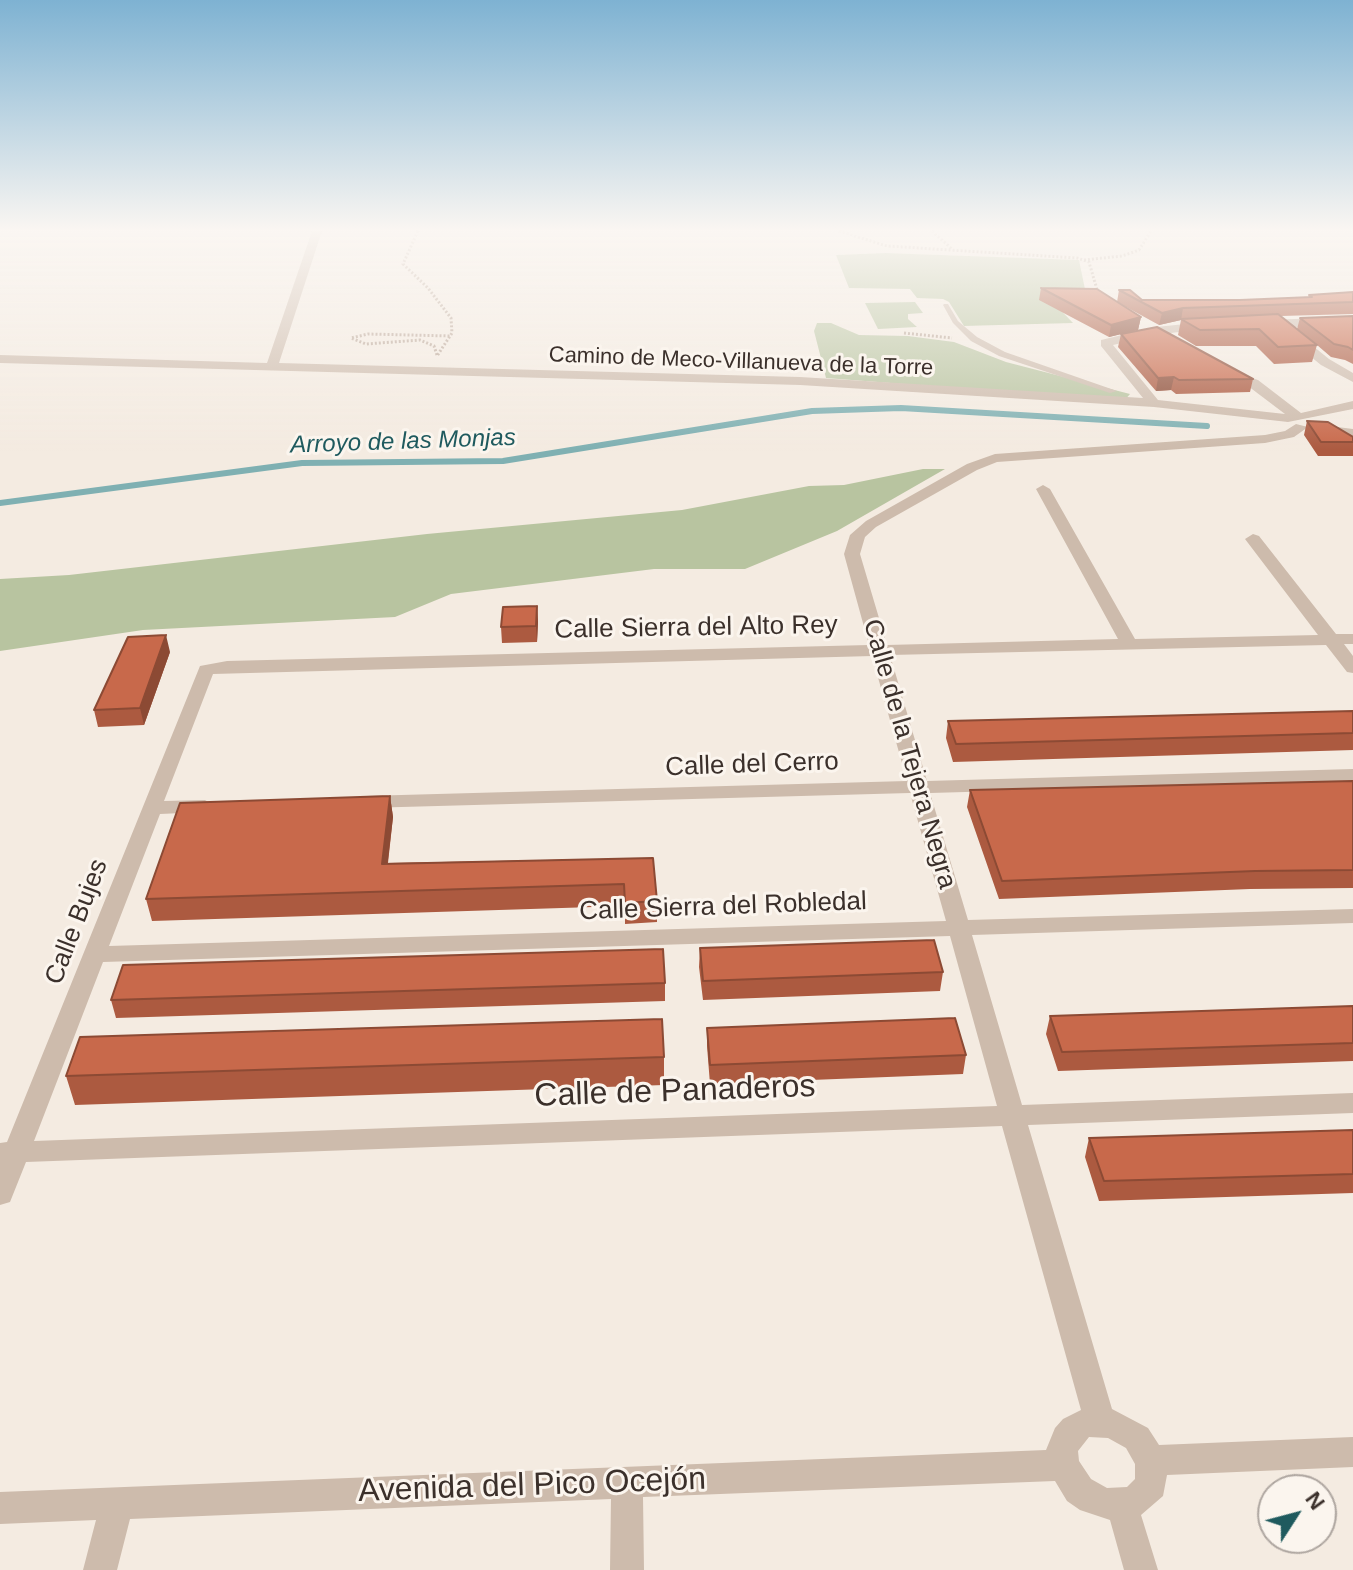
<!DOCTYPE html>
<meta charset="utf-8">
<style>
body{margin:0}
#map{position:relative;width:1353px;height:1570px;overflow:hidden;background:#f4ebe1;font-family:Helvetica,sans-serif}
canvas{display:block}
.north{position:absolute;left:1257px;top:1474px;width:80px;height:80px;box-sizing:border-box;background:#fbf5ee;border:2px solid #aea6a0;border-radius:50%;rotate:54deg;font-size:22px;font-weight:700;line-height:32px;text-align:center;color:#3b302b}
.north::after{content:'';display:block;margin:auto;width:28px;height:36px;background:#1f5a5e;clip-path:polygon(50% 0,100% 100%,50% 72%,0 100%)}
</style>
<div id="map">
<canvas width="1353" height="1570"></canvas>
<div class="north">N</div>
</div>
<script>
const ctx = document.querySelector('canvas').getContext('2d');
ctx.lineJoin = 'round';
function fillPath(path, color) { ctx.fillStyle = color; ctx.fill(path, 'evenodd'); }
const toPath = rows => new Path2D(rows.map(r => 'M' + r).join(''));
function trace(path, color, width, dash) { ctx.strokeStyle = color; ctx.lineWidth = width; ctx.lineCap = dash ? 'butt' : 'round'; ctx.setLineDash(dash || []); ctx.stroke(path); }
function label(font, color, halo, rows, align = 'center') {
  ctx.font = font + ' Helvetica,sans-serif'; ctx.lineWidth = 6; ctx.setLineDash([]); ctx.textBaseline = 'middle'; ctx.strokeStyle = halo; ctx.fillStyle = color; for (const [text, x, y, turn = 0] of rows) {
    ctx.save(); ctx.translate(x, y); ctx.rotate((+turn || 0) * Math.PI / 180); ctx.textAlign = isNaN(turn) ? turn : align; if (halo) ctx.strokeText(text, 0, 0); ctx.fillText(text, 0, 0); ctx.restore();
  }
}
fillPath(toPath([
 [885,253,1079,260,1087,299,1051,300,1073,323,964,326,949,302,943,299,917,298,910,289,849,288,836,255],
 [915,302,923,313,908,314,908,319,917,327,878,329,865,303],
 [817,323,831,323,859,335,908,336,954,342,1006,362,1130,394,1124,401,826,378,814,331],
 [923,469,945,469,837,531,745,569,654,569,451,594,395,617,143,630,0,651,0,579,69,575,427,534,682,510,809,486,844,485]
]), '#b8c4a0');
trace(toPath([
 [0,503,302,463,503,461,812,411,901,408,1207,426]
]), '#7fb0b2', 6);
trace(toPath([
 [418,231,403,264,428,288,451,318,452,333,437,356],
 [839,231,887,246,1077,258,1089,262,1098,293],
 [932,231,952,249],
 [1084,260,1122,256,1139,250,1151,231],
 [904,333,952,338],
 [437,355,434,346,420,340,366,344,351,338,368,334,451,336]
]), '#b9a596', 3, [2, 2]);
fillPath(toPath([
 [944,304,948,304,958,321,977,337,1005,352,1117,391,1110,393,999,356,971,341,953,323,943,305,944,304]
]), '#cdbbac');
fillPath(toPath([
 [312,231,322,231,279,363,800,377,1143,398,1101,346,1101,340,1156,327,1205,322,1209,324,1209,328,1156,335,1113,345,1158,400,1285,414,1248,386,1226,377,1224,374,1230,370,1258,380,1301,413,1353,401,1353,409,1288,422,1154,407,800,385,0,363,0,355,267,363,312,231],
 [1353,317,1353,325,1265,328,1259,324,1265,320,1353,317],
 [1289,333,1297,333,1329,359,1353,373,1353,382,1321,365,1289,339,1289,333],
 [1296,424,1308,427,1294,437,1265,443,997,462,977,470,876,527,865,537,860,554,887,645,1118,639,1036,489,1043,485,1050,489,1135,639,1318,635,1245,539,1253,534,1259,536,1336,634,1353,634,1353,644,1344,644,1353,656,1353,673,1347,672,1326,645,890,655,927,781,1353,769,1353,781,930,793,968,920,1353,909,1353,923,972,935,1022,1105,1353,1093,1353,1113,1028,1125,1112,1409,1148,1428,1159,1445,1353,1437,1353,1467,1167,1475,1163,1496,1141,1515,1158,1570,1124,1570,1110,1520,1080,1510,1067,1501,1055,1481,643,1497,644,1570,610,1570,611,1499,130,1519,117,1570,83,1570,96,1520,0,1524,0,1492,1046,1450,1055,1428,1063,1419,1081,1410,1002,1126,26,1162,10,1202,0,1205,0,1143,7,1142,200,666,227,661,869,645,844,554,850,535,866,521,967,464,995,454,1265,435,1285,431,1296,424],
 [872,656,907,781,365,796,355,802,365,808,910,793,946,921,109,946,160,814,205,812,215,806,205,800,164,801,213,674,872,656],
 [950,936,997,1106,34,1141,103,962,950,936],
 [1089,1437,1108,1438,1126,1448,1135,1464,1135,1479,1127,1487,1107,1488,1091,1479,1079,1461,1078,1451,1089,1437],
 [1321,425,1353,429,1353,437,1316,432,1316,426,1321,425]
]), '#cdbbac');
fillPath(toPath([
 [1041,288,1141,317,1138,330,1125,333,1253,379,1250,392,1176,394,1171,390,1156,391,1118,347,1121,334,1109,337,1039,300],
 [1119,290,1142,300,1240,300,1308,298,1309,295,1353,292,1353,314,1281,316,1297,329,1300,318,1353,316,1353,364,1345,360,1331,357,1317,345,1312,362,1274,364,1256,346,1196,346,1178,335,1181,320,1159,325,1117,302],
 [1307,421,1353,437,1353,456,1318,456,1304,435],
 [537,606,538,622,537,642,502,643,501,627],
 [170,652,144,725,98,727,94,710],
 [1353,711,1353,750,953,762,946,738,948,721],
 [1353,781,1353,888,1250,889,999,899,967,807,970,790],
 [390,796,393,817,388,863,653,858,657,901,657,922,625,924,625,906,152,921,146,899],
 [700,948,943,972,940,991,703,1000,699,967],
 [665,983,665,1001,116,1018,111,1000],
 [1353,1006,1353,1061,1058,1071,1046,1034,1050,1016],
 [707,1028,966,1055,963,1074,710,1084,707,1046],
 [664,1057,664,1085,75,1105,66,1076],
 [1353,1130,1353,1193,1099,1201,1085,1157,1089,1138]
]), '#ac5a40');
fillPath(toPath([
 [1183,308,1181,320,1159,325,1162,313],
 [1141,317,1138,330,1109,337,1111,325],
 [1174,377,1171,390,1156,391,1158,378],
 [537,606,538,622,537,642,536,626],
 [166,635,170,652,144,725,140,708],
 [390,796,393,817,385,885,382,864]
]), '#8c4a34');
const building = toPath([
 [1041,288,1097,289,1141,317,1111,325,1041,288],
 [1119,290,1130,290,1142,300,1240,300,1312,297,1309,295,1353,292,1353,302,1183,308,1162,313,1119,290],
 [1278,314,1317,345,1278,347,1259,329,1200,330,1181,319,1278,314],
 [1353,316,1353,350,1348,347,1334,344,1300,318,1353,316],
 [1157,327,1253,379,1179,380,1174,377,1158,378,1121,334,1157,327],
 [1307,421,1328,422,1353,437,1353,442,1321,442,1307,421],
 [537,606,536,626,501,627,503,607,537,606],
 [166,635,140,708,94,710,128,637,166,635],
 [1353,711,1353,733,956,744,948,721,1353,711],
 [1353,781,1353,870,1255,871,1002,881,970,790,1353,781],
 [390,796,382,864,653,858,657,901,625,903,624,884,146,899,180,803,390,796],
 [934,940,943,972,703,981,700,948,934,940],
 [663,949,665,983,111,1000,123,965,663,949],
 [1353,1006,1353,1043,1062,1052,1050,1016,1353,1006],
 [955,1018,966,1055,710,1065,707,1028,955,1018],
 [662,1019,664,1057,66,1076,80,1037,662,1019],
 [1353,1130,1353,1174,1104,1181,1089,1138,1353,1130]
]);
fillPath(building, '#c8694b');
trace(building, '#8c4a34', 2);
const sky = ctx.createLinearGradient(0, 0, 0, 451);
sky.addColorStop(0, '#7eb2d2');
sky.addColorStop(0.51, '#faf6f2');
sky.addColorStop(1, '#faf6f200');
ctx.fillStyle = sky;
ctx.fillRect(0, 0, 1353, 451);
label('22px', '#3b302b', '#fbf5ee', [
 ["Camino de Meco-Villanueva de la Torre",741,362,2]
]);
label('italic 24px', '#1f5a5e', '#fbf5ee', [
 ["Arroyo de las Monjas",403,442,-2]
]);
label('26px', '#3b302b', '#fbf5ee', [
 ["Calle Sierra del Alto Rey",696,628,-1],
 ["Calle de la Tejera Negra",909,754,74],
 ["Calle del Cerro",752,765,-2],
 ["Calle Sierra del Robledal",723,907,-2],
 ["Calle Bujes",77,922,-69]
]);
label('32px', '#3b302b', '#fbf5ee', [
 ["Calle de Panaderos",675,1092,-2],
 ["Avenida del Pico Ocejón",532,1486,-2]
]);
</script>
